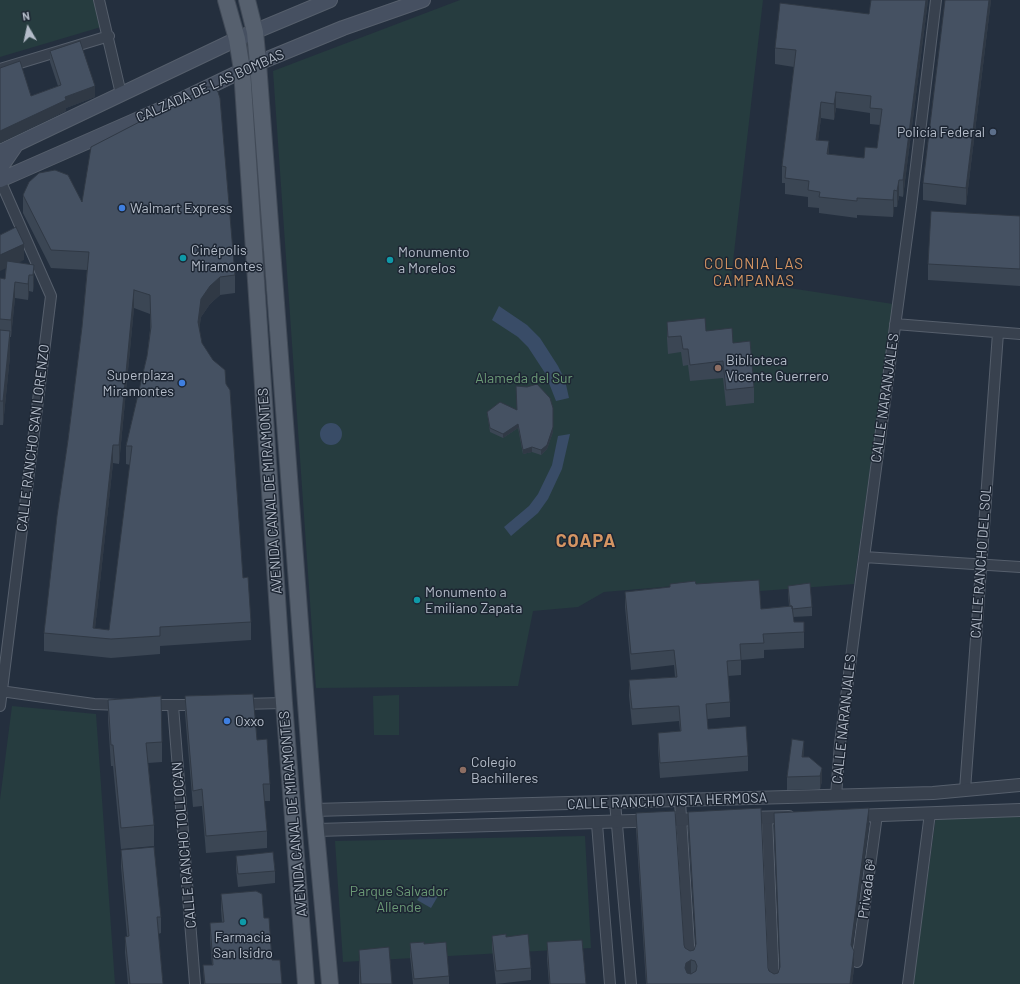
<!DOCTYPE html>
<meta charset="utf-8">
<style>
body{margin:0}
#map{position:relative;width:1020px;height:984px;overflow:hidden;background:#242f3e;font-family:Barlow,sans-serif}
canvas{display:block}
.north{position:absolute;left:8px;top:8px;width:40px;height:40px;-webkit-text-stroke:3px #1d2633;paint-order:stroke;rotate:351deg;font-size:11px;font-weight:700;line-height:16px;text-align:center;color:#b4bcc9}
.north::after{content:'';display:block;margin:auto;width:14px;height:18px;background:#b4bcc9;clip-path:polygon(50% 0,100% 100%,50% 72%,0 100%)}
</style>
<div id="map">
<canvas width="1020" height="984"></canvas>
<div class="north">N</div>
</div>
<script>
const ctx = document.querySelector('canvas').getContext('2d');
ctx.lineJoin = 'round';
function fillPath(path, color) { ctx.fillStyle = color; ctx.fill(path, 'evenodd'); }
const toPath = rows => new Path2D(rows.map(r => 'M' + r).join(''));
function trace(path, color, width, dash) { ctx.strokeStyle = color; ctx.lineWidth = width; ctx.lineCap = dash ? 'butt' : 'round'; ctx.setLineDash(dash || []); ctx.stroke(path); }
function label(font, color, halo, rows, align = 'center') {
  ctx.font = font + ' Barlow,sans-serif'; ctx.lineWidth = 3; ctx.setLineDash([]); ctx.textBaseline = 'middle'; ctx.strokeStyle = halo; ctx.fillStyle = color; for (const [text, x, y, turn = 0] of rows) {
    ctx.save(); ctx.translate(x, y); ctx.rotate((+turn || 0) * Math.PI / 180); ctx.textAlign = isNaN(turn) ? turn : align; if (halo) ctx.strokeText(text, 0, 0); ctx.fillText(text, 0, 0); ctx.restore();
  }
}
fillPath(toPath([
 [0,0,94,0,101,27,0,57],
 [460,0,763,0,731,279,893,304,854,584,720,594,687,585,604,592,578,607,533,611,518,686,316,688,273,71],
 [399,695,399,735,374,735,373,696],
 [12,706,96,714,115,984,0,984,0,800],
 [1020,813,1020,984,913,984,936,816],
 [585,836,591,948,343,962,335,841]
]), '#263c3f');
fillPath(toPath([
 [499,306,527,325,540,338,558,366,565,380,569,398,556,401,545,373,528,347,518,337,492,320],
 '320 434a11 11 0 1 1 22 0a11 11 0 1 1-22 0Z',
 [570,434,562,469,548,499,538,513,511,536,504,527,529,506,538,494,552,465,558,436],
 [425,888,438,896,431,908,417,900]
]), '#394c67');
const minor = toPath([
 [99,0,121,94],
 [0,69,109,36],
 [0,180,51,296,0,706],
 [895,324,1020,334],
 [864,557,1020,567],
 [0,691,94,704,121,705],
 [241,704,284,703],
 [147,705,199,705],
 [173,706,195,984],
 [965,790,998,333],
 [836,796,840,744,861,580,911,207,936,0],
 [680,801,690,961],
 [615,802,631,984],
 [767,817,774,984],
 [597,824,610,984],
 [857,962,877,815],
 [908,984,930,813]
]);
const tertiary = toPath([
 [314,810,933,793,1020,785],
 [854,816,1020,810],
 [746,818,789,817],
 [317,830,703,819]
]);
const secondary = toPath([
 [0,152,237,39,330,0],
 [0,180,173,104,258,63,343,28,423,0],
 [0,180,1,167,16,145]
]);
const primary = toPath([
 [226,0,237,39,242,70,284,703,306,984],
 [247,0,255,32,258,63,314,810,330,984]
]);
trace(minor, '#565f6c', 12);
trace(tertiary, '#565f6c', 14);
trace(secondary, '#565f6c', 16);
trace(primary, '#414a57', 18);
trace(minor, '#38414e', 10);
trace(tertiary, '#38414e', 12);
trace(secondary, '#465061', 14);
trace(primary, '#56606e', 16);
fillPath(toPath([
 [928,0,903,197,899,196,897,207,894,207,893,217,857,215,857,218,819,213,819,208,808,207,808,197,785,194,785,183,782,183,782,166,794,67,775,64,775,48,869,14],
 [836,108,870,113,870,124,880,125,877,148,864,158,829,154,818,140,821,118,834,120],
 [945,0,991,0,966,205,923,200,923,183],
 [50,51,95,97,66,108,66,111,0,143,0,68,31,96,58,86,50,62],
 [23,195,82,202,235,275,235,293,220,295,210,304,201,317,199,329,251,622,251,640,160,646,160,654,111,658,44,651,44,633,82,327,87,270,51,268,23,213],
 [134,308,150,314,150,330,147,356,126,446,126,464,130,465,109,630,95,628,113,463,119,464],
 [1020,216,1020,286,928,280,928,264],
 [24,260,18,263,34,265,34,282,33,292,29,291,28,300,15,298,11,337,10,337,10,356,3,425,0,425,0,278,5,279,6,268],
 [667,322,706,331,733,343,754,387,754,403,726,406,723,378,690,381,688,365,683,366,681,352,668,354,667,339],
 [553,408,553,432,547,449,541,455,532,452,523,454,518,428,503,438,490,432,487,412],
 [670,584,696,584,761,609,789,606,788,594,788,586,812,607,812,616,793,617,794,622,804,632,804,648,764,650,764,658,741,660,741,675,728,676,730,702,730,717,707,719,708,729,748,756,748,771,660,778,658,748,658,733,680,731,679,721,632,725,629,696,629,680,675,677,674,665,631,670,625,607,625,592,670,587],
 [185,696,257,740,270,784,270,801,264,801,267,831,267,848,206,853,202,806,193,807,185,713],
 [108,700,162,742,162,762,148,763,154,825,154,846,121,849,113,766,111,766,108,720],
 [804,753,803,757,822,768,822,781,820,789,787,790,787,777],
 [688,812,769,971,774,974,778,973,780,969,774,830,774,813,869,825,852,948,854,968,852,984,646,984,636,829,636,813,685,948,690,951,694,950,696,946,688,829],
 [121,850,161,917,161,933,158,934,163,984,128,984,125,953,125,937,127,936,121,867],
 [236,856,275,871,275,883,238,887,236,869],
 [221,894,264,918,272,960,282,984,204,984,203,965,212,965,210,939,210,923,222,922,221,910],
 [492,936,506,937,531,968,531,980,496,984,492,948],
 [547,942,586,984,549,984,547,959],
 [410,943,424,944,449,976,449,984,413,984,410,956],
 [359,950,392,984,359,984]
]), '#3b4654');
fillPath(toPath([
 [926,0,928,0,903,197,903,180],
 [989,0,991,0,966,205,966,188],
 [95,86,95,97,66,108,66,111,0,143,0,131,65,97],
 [836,92,836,108,834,120,834,104],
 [821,102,821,118,816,156,816,140],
 [829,141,829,158,827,154],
 [899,180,899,196,897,207,897,191],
 [894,190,894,207,893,217,893,200],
 [24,244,24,260,0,271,0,255],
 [34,265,34,282,33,292,33,275],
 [29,275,29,291,28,300,28,284],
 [220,277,220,295,210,304,201,317,198,340,198,322,201,299,210,286],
 [15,282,15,298,11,337,11,320],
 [134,290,134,308,119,464,119,445],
 [10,331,10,356,3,425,3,401],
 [518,424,518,428,503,438,503,434],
 [553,427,553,432,547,449,541,455,541,450],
 [113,445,113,463,94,638,93,628],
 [532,447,532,452,523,454,523,450],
 [804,741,804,753,802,770,802,757],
 [822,768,822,781,820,789,820,776],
 [869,808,869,825,851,961,851,945],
 [854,951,854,968,852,984,850,984],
 [691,960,691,977,686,979,685,968,686,963]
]), '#303945');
const building = toPath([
 [871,0,926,0,903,180,899,180,897,191,894,190,893,200,857,198,857,201,819,197,820,192,808,190,809,181,785,178,786,167,782,166,796,50,775,48,780,3,869,14,871,0],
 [836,92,871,96,870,108,882,109,877,148,865,147,864,158,827,154,829,141,816,140,821,102,834,104,836,92],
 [945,0,989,0,966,188,923,183,945,0],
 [80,41,95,86,65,97,66,100,0,131,0,68,20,61,31,96,61,85,50,51,80,41],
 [207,87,214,87,218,92,220,98,235,275,220,277,210,286,201,299,198,322,202,343,213,360,225,370,226,384,230,390,243,578,248,577,251,622,160,627,160,636,111,639,44,633,57,516,68,440,82,327,89,252,51,250,23,195,29,182,39,173,55,170,68,175,82,202,91,147,207,87],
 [134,290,150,295,151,327,147,356,126,446,132,446,109,630,93,628,113,445,119,445,134,290],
 [931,211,1020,216,1020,269,928,264,931,211],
 [16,227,24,244,0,255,0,235,16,227],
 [7,261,34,265,33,275,29,275,28,284,15,282,11,320,0,319,0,278,5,279,7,261],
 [705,318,706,331,732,328,733,343,750,341,754,387,726,390,723,361,690,365,688,349,683,349,681,336,668,337,667,322,705,318],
 [0,330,10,331,3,401,0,401,0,330],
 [537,384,550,398,553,408,553,427,547,445,541,450,532,447,523,450,518,424,503,434,490,428,487,412,500,402,517,410,516,386,527,387,537,384],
 [759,580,761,609,792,606,794,622,804,622,804,632,763,634,764,643,740,644,741,660,727,661,730,702,706,704,708,729,746,726,748,756,660,763,658,733,681,731,679,706,632,709,629,680,677,677,674,650,631,654,625,592,670,587,670,584,695,581,696,584,759,580],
 [810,583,812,607,792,609,792,606,790,606,788,586,810,583],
 [253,694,257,740,267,739,270,784,263,784,267,831,206,836,202,789,193,791,185,696,253,694],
 [161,696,162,742,146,743,154,825,121,828,113,745,111,745,108,700,161,696],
 [792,739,804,741,802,757,809,757,822,768,820,776,787,777,792,739],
 [761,808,768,968,769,971,774,974,778,973,780,967,774,813,869,808,851,945,854,951,850,984,647,984,636,813,675,811,684,945,685,948,690,951,694,950,696,944,688,812,761,808],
 [691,960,695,961,697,966,696,971,691,974,687,973,685,968,686,963,691,960],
 [154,847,161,917,157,917,163,984,130,984,125,937,129,936,121,850,154,847],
 [273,852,275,871,238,874,236,856,273,852],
 [256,891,262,894,264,918,269,918,272,960,280,960,282,984,205,984,203,965,213,965,210,923,224,922,221,894,256,891],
 [506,934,506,937,528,934,531,968,496,971,492,936,506,934],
 [582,940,586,984,550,984,547,942,582,940],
 [424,942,424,944,446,942,449,976,414,979,410,943,424,942],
 [389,947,392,984,361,984,359,950,389,947]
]);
fillPath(building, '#455162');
trace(building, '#303945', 1);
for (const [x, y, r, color] of [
 [993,132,4,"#5c6f8a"],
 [122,208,4,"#3f7fe0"],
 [183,258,4,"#0f9aa8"],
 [390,260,4,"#0f9aa8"],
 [718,368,4,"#8d6e63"],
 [182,383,4,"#3f7fe0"],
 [417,600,4,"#0f9aa8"],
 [227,721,4,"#3f7fe0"],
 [463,770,4,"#8d6e63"],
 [243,922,4,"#0f9aa8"]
]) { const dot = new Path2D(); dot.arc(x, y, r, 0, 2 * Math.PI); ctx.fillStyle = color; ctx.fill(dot); trace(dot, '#1d2633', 1.5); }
label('14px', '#b4bcc9', '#1d2633', [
 ["CALZADA DE LAS BOMBAS",210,86,-24],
 ["CALLE NARANJALES",885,398,-82],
 ["CALLE RANCHO SAN LORENZO",33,438,-83],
 ["AVENIDA CANAL DE MIRAMONTES",270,491,-94],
 ["CALLE RANCHO DEL SOL",981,562,-86],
 ["CALLE NARANJALES",844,719,-84],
 ["CALLE RANCHO VISTA HERMOSA",667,801,-2],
 ["AVENIDA CANAL DE MIRAMONTES",293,814,-95],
 ["CALLE RANCHO TOLLOCAN",184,845,-95],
 ["Privada 6ª",867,889,-82]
]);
label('14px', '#b4bcc9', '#1d2633', [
 ["Policía Federal",985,132,"right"],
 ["Walmart Express",130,208],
 ["Cinépolis",191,250],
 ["Miramontes",191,266],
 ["Monumento",398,252],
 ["a Morelos",398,268],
 ["Biblioteca",726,360],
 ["Vicente Guerrero",726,376],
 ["Superplaza",174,375,"right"],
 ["Miramontes",174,391,"right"],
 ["Monumento a",425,592],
 ["Emiliano Zapata",425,608],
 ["Oxxo",235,721],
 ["Colegio",471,762],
 ["Bachilleres",471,778],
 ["Farmacia",243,937,"center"],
 ["San Isidro",243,953,"center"]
], 'left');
label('14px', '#6b9a76', '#1d2633', [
 ["Alameda del Sur",524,378],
 ["Parque Salvador",399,891],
 ["Allende",399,907]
]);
ctx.letterSpacing = '1px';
label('15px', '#d59563', '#1d2633', [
 ["COLONIA LAS",754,264],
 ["CAMPANAS",754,281]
]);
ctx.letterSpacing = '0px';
ctx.letterSpacing = '1px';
label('bold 18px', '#d59563', '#1d2633', [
 ["COAPA",586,541]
]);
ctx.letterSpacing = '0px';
</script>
